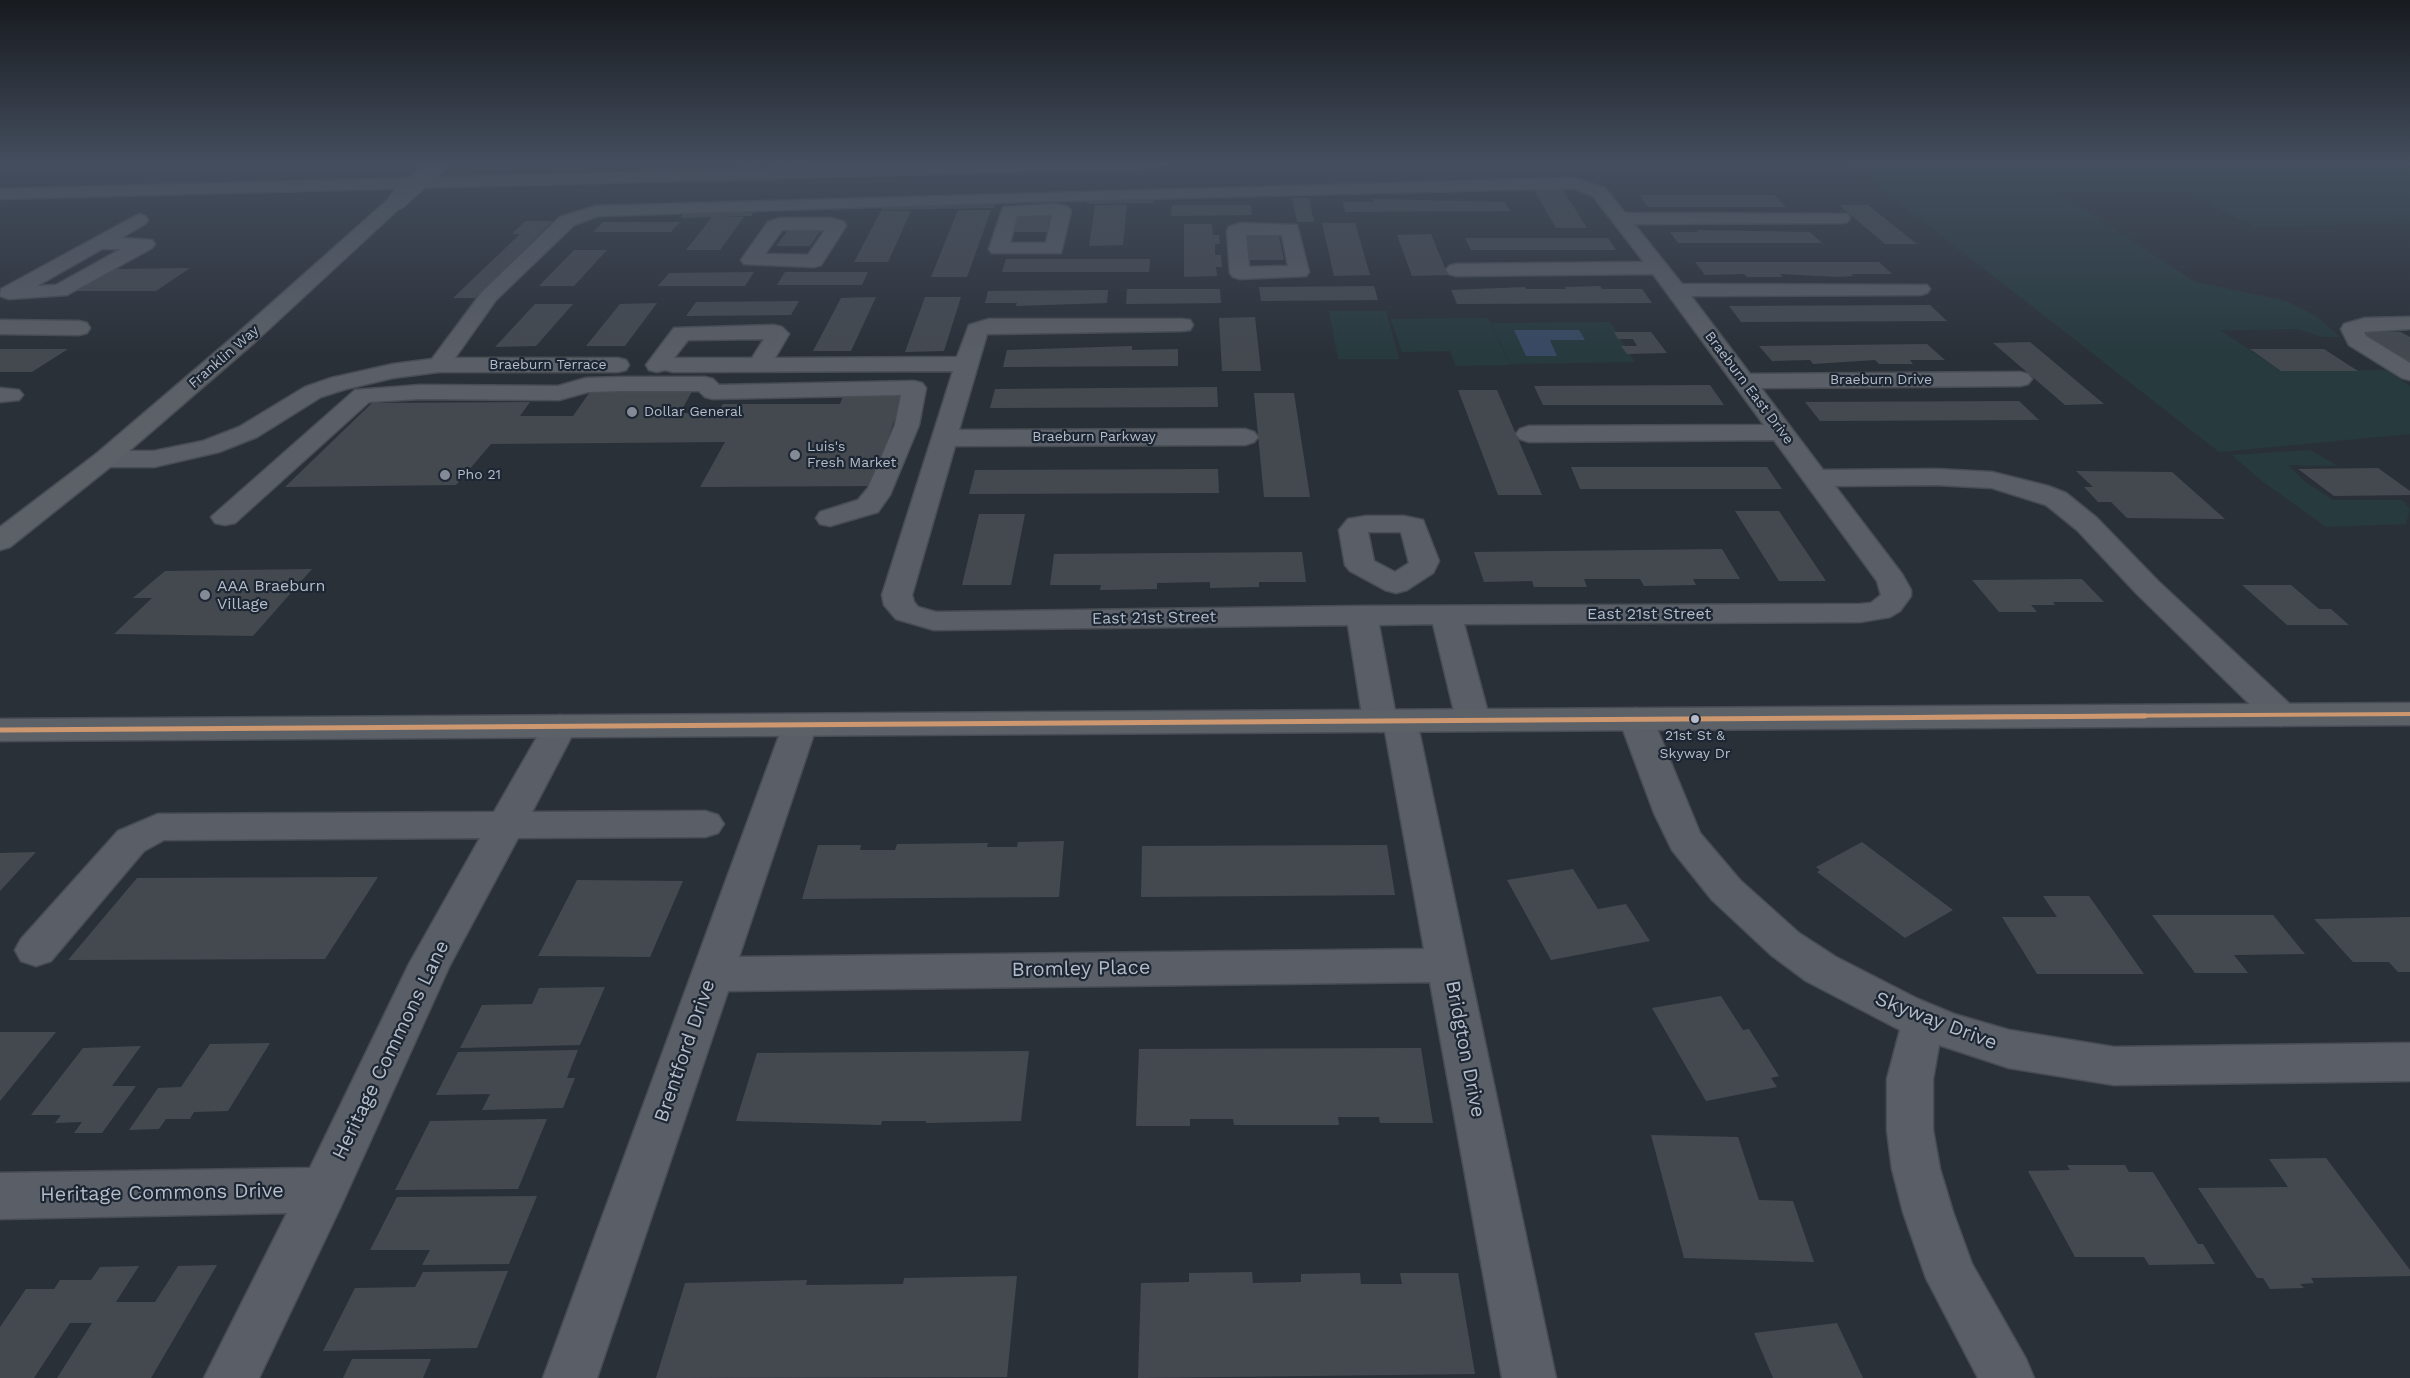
<!DOCTYPE html>
<style>
body{margin:0}
canvas{display:block;background:#2a3038}
</style>
<canvas width="2410" height="1378"></canvas>
<script>
const ctx = document.querySelector('canvas').getContext('2d');
ctx.lineJoin = 'round';
function fillPath(path, color) { ctx.fillStyle = color; ctx.fill(path, 'evenodd'); }
const toPath = rows => new Path2D(rows.map(r => 'M' + r).join(''));
function trace(path, color, width, dash) { ctx.strokeStyle = color; ctx.lineWidth = width; ctx.lineCap = dash ? 'butt' : 'round'; ctx.setLineDash(dash || []); ctx.stroke(path); }
function label(font, color, halo, rows, align = 'center') {
  ctx.font = font + ' "Work Sans",sans-serif'; ctx.lineWidth = 4.5; ctx.setLineDash([]); ctx.textBaseline = 'middle'; ctx.strokeStyle = halo; ctx.fillStyle = color; for (const [text, x, y, turn = 0] of rows) {
    ctx.save(); ctx.translate(x, y); ctx.rotate((+turn || 0) * Math.PI / 180); ctx.textAlign = isNaN(turn) ? turn : align; if (halo) ctx.strokeText(text, 0, 0); ctx.fillText(text, 0, 0); ctx.restore();
  }
}
fillPath(toPath([
 [1968,163,2410,163,2410,223,2254,227,2187,192,2059,192,2195,282,2286,301,2316,316,2340,337,2322,337,2298,329,2220,330,2281,371,2386,370,2410,386,2410,434,2219,452,1851,165],
 [1329,311,1386,311,1399,359,1338,359],
 [1488,318,1510,365,1456,366,1450,351,1402,352,1391,319],
 [1610,322,1635,362,1510,364,1491,323],
 [2310,450,2338,466,2288,465,2304,481,2333,500,2402,500,2410,509,2406,524,2326,527,2262,481,2232,455]
]), '#273a3e');
fillPath(toPath([
 [1514,330,1579,330,1585,340,1550,340,1557,356,1526,356]
]), '#384963');
fillPath(toPath([
 [1534,190,1563,190,1587,228,1556,228],
 [1639,195,1774,195,1786,207,1648,207],
 [1153,198,1154,203,1087,204,1087,199],
 [1292,198,1309,198,1314,222,1297,222],
 [1373,199,1505,202,1510,211,1345,212,1343,202,1374,202],
 [995,203,994,208,881,210,883,204],
 [1095,205,1127,205,1123,245,1089,246],
 [1172,205,1251,205,1252,215,1171,216],
 [1839,205,1868,205,1917,244,1885,244],
 [755,210,751,216,680,218,685,212],
 [958,210,991,210,967,277,931,277],
 [881,211,911,211,888,262,854,262],
 [1018,213,1051,213,1047,232,1013,232],
 [712,217,744,217,720,250,686,250],
 [525,221,553,221,475,298,453,298,520,234,512,234],
 [603,222,680,222,671,232,593,232],
 [1322,223,1355,223,1370,275,1334,276],
 [1184,224,1212,224,1213,235,1219,235,1220,244,1215,244,1215,255,1221,255,1222,267,1216,267,1217,276,1184,277],
 [788,230,821,230,810,246,776,246],
 [1696,230,1810,232,1822,243,1678,243,1670,232,1698,232],
 [1431,234,1448,275,1412,276,1397,235],
 [1245,236,1279,236,1284,260,1249,260],
 [1465,238,1608,238,1616,250,1471,250],
 [574,250,607,250,574,286,539,286],
 [1006,259,1150,259,1149,272,1002,272],
 [1695,262,1879,262,1892,274,1851,274,1854,276,1837,277,1780,274,1783,277,1747,277,1744,274,1705,275],
 [190,268,156,291,74,291,112,269],
 [754,272,745,286,658,286,669,273],
 [785,272,868,272,862,285,777,285],
 [1374,286,1378,300,1261,301,1259,287],
 [1600,286,1602,289,1642,289,1652,303,1457,304,1451,290,1525,287,1526,289,1566,289,1565,287],
 [1127,289,1220,289,1221,303,1126,304],
 [1108,290,1107,303,1016,306,1017,303,985,303,988,291],
 [876,297,851,351,813,351,841,298],
 [925,297,961,297,944,351,905,352],
 [799,301,791,315,686,316,696,302],
 [657,303,625,346,586,346,620,304],
 [535,304,573,304,536,346,495,347],
 [1930,305,1947,321,1741,322,1729,306],
 [1255,317,1261,371,1222,371,1219,318],
 [1614,332,1651,332,1667,353,1627,354,1621,346,1637,346,1633,339,1618,339],
 [2355,332,2401,332,2410,337,2410,365],
 [2030,342,2104,404,2065,405,1993,343],
 [1927,344,1945,360,1910,360,1913,364,1879,364,1875,360,1813,364,1810,360,1772,361,1759,346],
 [1132,346,1132,350,1178,349,1178,366,1003,367,1007,350],
 [0,349,68,349,32,372,0,372],
 [2250,349,2324,349,2358,371,2281,371],
 [1710,385,1724,405,1543,405,1534,386],
 [695,386,680,413,716,414,723,404,840,404,844,394,904,393,871,486,700,487,725,442,491,444,456,485,285,487,372,403,530,402,520,416,573,416,592,389],
 [1217,387,1218,407,990,408,995,389],
 [1458,390,1497,390,1542,495,1498,495],
 [1254,393,1294,393,1310,497,1264,497],
 [2019,401,2039,420,1820,421,1805,402],
 [1571,467,1767,467,1782,489,1580,489],
 [2378,468,2410,491,2410,495,2334,496,2298,469],
 [1218,469,1219,493,969,494,975,470],
 [2076,471,2172,472,2225,519,2127,518,2111,502,2098,502,2084,487,2093,487],
 [1735,511,1779,511,1826,581,1779,581],
 [979,514,1025,514,1011,585,962,585],
 [1722,549,1740,579,1693,579,1696,585,1644,586,1640,579,1584,579,1587,587,1534,587,1532,581,1484,582,1474,552],
 [1302,552,1306,582,1259,582,1259,587,1210,588,1210,582,1157,583,1157,589,1100,590,1101,585,1050,585,1054,554],
 [312,569,253,636,114,634,152,598,133,598,165,571],
 [2082,579,2104,602,2053,602,2055,605,2031,605,2037,612,1999,612,1972,580],
 [2242,585,2291,585,2319,609,2331,609,2349,625,2287,625],
 [1064,841,1059,897,802,899,818,845,861,845,860,850,895,850,897,844,988,843,987,847,1017,847,1018,842],
 [1862,842,1953,910,1905,938,1817,872,1820,870,1816,867],
 [1387,845,1395,895,1141,897,1142,846],
 [36,852,0,891,0,853],
 [1573,869,1598,909,1626,904,1650,941,1551,960,1507,880],
 [378,877,325,959,68,960,137,878],
 [577,880,683,881,650,957,538,956],
 [2043,896,2089,896,2144,974,2037,974,2002,917,2057,917],
 [2152,915,2273,915,2305,954,2234,955,2248,973,2195,973],
 [2410,917,2410,972,2398,972,2389,962,2353,962,2314,919],
 [605,987,580,1045,460,1048,482,1005,532,1004,539,988],
 [1721,996,1743,1030,1749,1029,1779,1076,1771,1078,1777,1087,1706,1101,1652,1008],
 [0,1032,56,1032,0,1101],
 [270,1043,228,1111,194,1112,190,1119,166,1119,159,1129,129,1130,158,1088,181,1087,210,1044],
 [141,1046,112,1086,136,1086,102,1133,74,1133,82,1122,55,1123,61,1115,31,1115,83,1048],
 [1421,1048,1433,1123,1380,1123,1379,1117,1338,1117,1339,1125,1234,1125,1233,1119,1190,1119,1190,1126,1136,1126,1139,1049],
 [578,1050,567,1078,575,1078,563,1108,482,1110,490,1094,436,1095,458,1052],
 [1029,1051,1021,1121,926,1123,926,1121,882,1121,881,1125,736,1121,757,1053],
 [547,1119,518,1189,395,1190,430,1121],
 [1651,1135,1738,1137,1759,1200,1793,1201,1814,1262,1684,1258],
 [2326,1158,2410,1270,2410,1276,2311,1278,2314,1283,2300,1284,2304,1288,2270,1289,2263,1278,2257,1278,2198,1188,2288,1187,2269,1159],
 [2067,1165,2125,1165,2129,1172,2153,1172,2198,1244,2203,1244,2215,1264,2149,1265,2144,1257,2075,1257,2028,1171,2070,1170],
 [537,1196,509,1264,422,1265,430,1250,370,1250,397,1197],
 [217,1265,151,1378,57,1378,92,1323,70,1323,34,1378,0,1378,0,1327,26,1289,54,1289,60,1280,91,1280,100,1267,139,1266,116,1302,155,1302,178,1266],
 [508,1271,477,1348,323,1351,355,1288,415,1287,423,1272],
 [1252,1272,1253,1283,1301,1282,1301,1274,1360,1273,1361,1284,1402,1284,1400,1273,1458,1273,1475,1374,1138,1378,1141,1283,1189,1282,1189,1273],
 [1017,1276,1007,1377,656,1378,685,1283,807,1280,806,1285,903,1284,904,1278],
 [1837,1323,1863,1378,1773,1378,1754,1333],
 [352,1359,431,1359,423,1378,343,1378]
]), '#444950');
const minor = toPath([
 [1574,178,1605,188,1625,213,1847,214,1850,218,1847,222,1841,223,1634,224,1682,284,1927,285,1930,289,1927,293,1920,295,1691,296,1750,374,2020,372,2028,374,2032,379,2028,384,2020,386,1761,388,1823,470,1936,469,1992,472,2048,486,2066,493,2097,518,2158,581,2293,707,2298,715,2293,723,2281,726,2269,723,2136,593,2077,530,2046,505,1992,488,1936,485,1835,486,1902,574,1911,590,1911,596,1900,611,1890,617,1860,622,1464,624,1490,720,1485,728,1473,731,1461,728,1456,720,1433,624,1379,625,1395,711,1400,710,1412,713,1417,721,1556,1378,1502,1378,1430,982,728,991,597,1378,543,1378,783,725,788,717,800,714,812,717,817,725,739,957,1424,949,1385,731,1380,732,1368,729,1363,721,1348,625,934,630,896,619,884,605,882,595,953,371,673,372,665,370,657,372,649,370,646,365,674,328,774,325,782,327,789,334,775,358,957,357,969,325,989,319,1182,319,1190,320,1193,325,1190,330,1182,331,987,334,959,430,1245,429,1254,432,1258,437,1254,442,1245,445,955,446,912,595,914,602,918,607,936,612,1362,606,1860,604,1871,603,1881,595,1877,581,1774,440,1529,442,1520,439,1516,434,1520,429,1529,426,1764,425,1653,274,1456,276,1449,274,1446,270,1449,266,1456,264,1644,262,1593,196,1574,188,1057,201,598,216,574,225,496,300,455,358,618,358,626,360,629,365,626,370,618,372,439,372,393,378,346,389,321,397,257,437,219,452,154,467,105,467,96,464,92,459,96,454,105,451,154,451,203,441,239,427,305,387,331,378,393,364,432,359,482,292,560,217,596,206,1574,178],
 [764,339,752,358,674,358,688,340,764,339],
 [1057,204,1068,207,1071,211,1061,253,992,253,989,249,1003,207,1057,204],
 [1052,215,1046,243,1010,243,1017,216,1052,215],
 [139,214,145,216,148,220,145,224,121,238,152,240,155,244,152,248,67,295,9,299,0,296,1,289,139,214],
 [102,249,121,249,56,285,37,286,102,249],
 [780,218,831,218,844,222,846,226,821,265,814,267,744,264,741,260,768,222,780,218],
 [782,230,825,230,808,255,765,254,782,230],
 [1240,223,1297,225,1309,272,1306,276,1240,279,1233,277,1230,273,1227,231,1229,227,1240,223],
 [1246,235,1282,235,1288,266,1249,267,1246,235],
 [2410,317,2410,329,2364,332,2366,336,2410,363,2410,380,2402,378,2349,345,2341,329,2344,324,2365,318,2410,317],
 [0,320,79,321,87,323,90,328,87,333,79,335,0,334,0,320],
 [623,377,705,377,713,379,719,385,914,381,922,383,926,388,919,425,890,495,878,512,830,526,820,524,816,518,820,512,858,500,868,488,895,425,901,395,713,399,705,397,699,391,623,391,588,392,559,400,420,399,369,402,235,523,225,525,215,523,211,517,355,390,420,385,558,386,586,378,623,377],
 [0,388,19,390,23,395,19,400,0,402,0,388],
 [1366,516,1404,516,1423,520,1439,561,1433,573,1407,590,1396,593,1385,590,1350,571,1345,565,1339,530,1348,519,1366,516],
 [1368,532,1401,532,1409,563,1395,572,1374,561,1368,532],
 [1636,708,1648,711,1653,719,1700,833,1740,880,1799,933,1836,957,1918,999,1954,1014,2009,1030,2114,1047,2410,1043,2410,1081,2114,1085,2009,1068,1939,1045,1933,1079,1933,1130,1940,1169,1953,1212,1972,1264,2026,1359,2034,1378,1978,1378,1926,1278,1903,1212,1892,1169,1887,1130,1887,1079,1900,1030,1806,981,1771,955,1712,900,1672,850,1654,813,1619,719,1624,711,1636,708],
 [560,715,572,718,577,726,532,812,705,811,718,815,724,824,718,833,705,837,518,838,450,965,341,1206,259,1378,204,1378,287,1213,0,1219,0,1173,310,1168,409,964,480,838,164,840,144,851,51,961,36,966,21,961,15,950,21,939,118,831,158,814,494,812,548,718,560,715]
]);
const major = toPath([
 [398,195,404,196,407,200,404,204,255,342,114,464,10,547,0,550,0,527,96,454,239,332,392,196,398,195],
 [2410,703,2410,725,0,741,0,719,2410,703]
]);
const highway = toPath([
 [985,163,1166,163,1158,168,0,199,0,189,985,163]
]);
trace(minor, '#484c53', 3);
trace(major, '#484c55', 3);
trace(highway, '#474c53', 3);
fillPath(minor, '#5a5e66');
fillPath(major, '#5c6168');
fillPath(highway, '#5a5d60');
const majorBridge = toPath([
 [398,200,438,163]
]);
trace(majorBridge, '#484c55', 20, []);
trace(majorBridge, '#5c6168', 19);
trace(toPath([
 [1919,717,2410,714]
]), '#cd976f', 4);
trace(toPath([
 [0,730,2145,716]
]), '#cd976f', 5);
const sky = ctx.createLinearGradient(0, 0, 0, 356);
sky.addColorStop(0, '#171a1f');
sky.addColorStop(0.46, '#444e5e');
sky.addColorStop(1, '#444e5e00');
ctx.fillStyle = sky;
ctx.fillRect(0, 0, 2410, 356);
for (const [x, y, r, color] of [
 [632,412,6,"#848b96"],
 [795,455,6,"#848b96"],
 [445,475,6,"#848b96"],
 [205,595,6,"#848b96"],
 [1695,719,5,"#b4bcc9"]
]) { const dot = new Path2D(); dot.arc(x, y, r, 0, 2 * Math.PI); ctx.fillStyle = color; ctx.fill(dot); trace(dot, '#1d2633', 2); }
label('14px', '#b4bcc9', '#1d2633', [
 ["Franklin Way",224,357,-41],
 ["Braeburn Terrace",548,365],
 ["Braeburn Drive",1881,380],
 ["Braeburn East Drive",1749,388,53],
 ["Braeburn Parkway",1094,437]
]);
label('14px', '#b4bcc9', '#1d2633', [
 ["Dollar General",644,412],
 ["Luis's",807,447],
 ["Fresh Market",807,463],
 ["Pho 21",457,475]
], 'left');
label('14px', '#b4bcc9', '#1d2633', [
 ["21st St &",1695,736],
 ["Skyway Dr",1695,754]
]);
label('16px', '#b4bcc9', '#1d2633', [
 ["AAA Braeburn",217,586],
 ["Village",217,604]
], 'left');
label('16px', '#b4bcc9', '#1d2633', [
 ["East 21st Street",1649,614],
 ["East 21st Street",1154,618,-1]
]);
label('20px', '#b4bcc9', '#1d2633', [
 ["Bromley Place",1081,969,-1],
 ["Skyway Drive",1936,1021,21],
 ["Bridgton Drive",1465,1049,79],
 ["Heritage Commons Lane",391,1050,-64],
 ["Brentford Drive",685,1051,-71],
 ["Heritage Commons Drive",162,1193,-1]
]);
</script>
